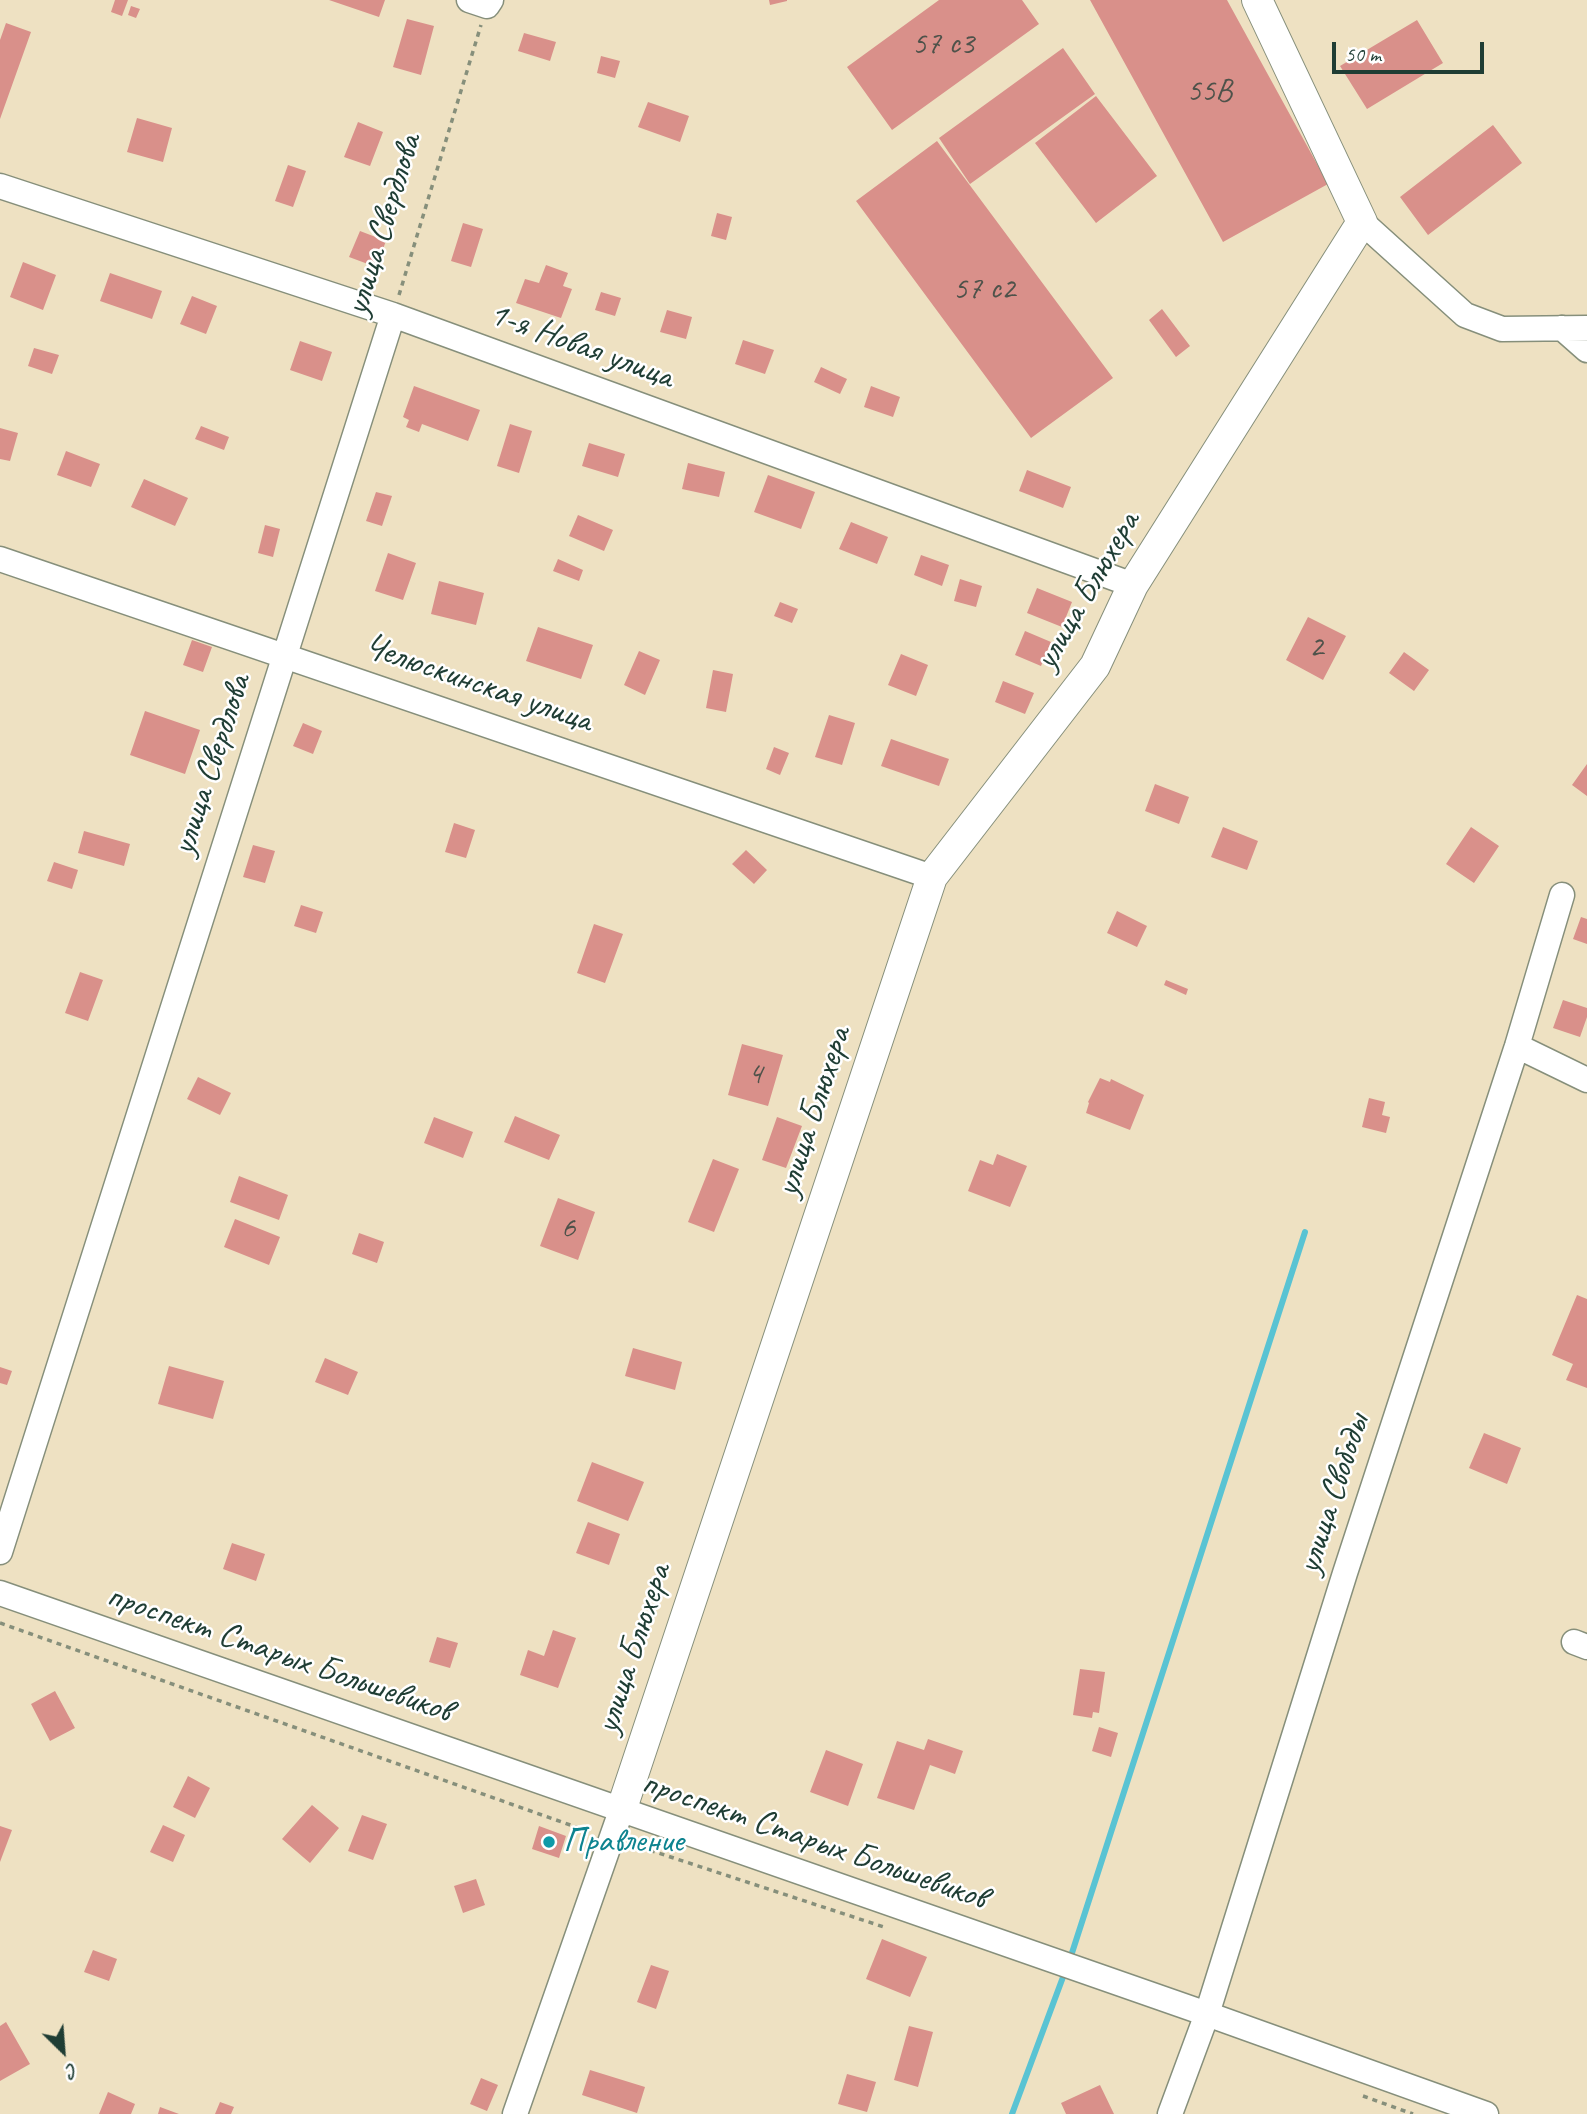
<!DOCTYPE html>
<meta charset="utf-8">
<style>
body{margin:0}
#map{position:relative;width:1587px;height:2114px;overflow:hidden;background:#eee1c2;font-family:Caveat,sans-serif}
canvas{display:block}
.north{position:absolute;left:28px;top:2016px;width:70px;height:70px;-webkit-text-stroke:5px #fff;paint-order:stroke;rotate:155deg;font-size:19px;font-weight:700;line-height:28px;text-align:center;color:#1f3d34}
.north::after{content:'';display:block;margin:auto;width:24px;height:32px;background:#1f3d34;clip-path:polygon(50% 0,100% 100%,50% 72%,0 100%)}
.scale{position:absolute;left:1332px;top:42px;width:152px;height:32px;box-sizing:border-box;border:4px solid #1f3d34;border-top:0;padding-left:9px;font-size:21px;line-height:24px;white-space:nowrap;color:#1f3d34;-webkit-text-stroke:5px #fff;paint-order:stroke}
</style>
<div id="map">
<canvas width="1587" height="2114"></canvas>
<div class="north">С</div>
<div class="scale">50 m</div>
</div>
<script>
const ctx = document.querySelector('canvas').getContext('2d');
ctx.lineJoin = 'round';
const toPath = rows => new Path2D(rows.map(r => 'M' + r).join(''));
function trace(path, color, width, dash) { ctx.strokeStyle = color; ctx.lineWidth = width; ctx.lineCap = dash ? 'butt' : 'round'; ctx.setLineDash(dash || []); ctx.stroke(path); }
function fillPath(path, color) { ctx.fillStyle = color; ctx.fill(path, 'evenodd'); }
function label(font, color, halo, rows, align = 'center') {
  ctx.font = font + ' Caveat,sans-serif'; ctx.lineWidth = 5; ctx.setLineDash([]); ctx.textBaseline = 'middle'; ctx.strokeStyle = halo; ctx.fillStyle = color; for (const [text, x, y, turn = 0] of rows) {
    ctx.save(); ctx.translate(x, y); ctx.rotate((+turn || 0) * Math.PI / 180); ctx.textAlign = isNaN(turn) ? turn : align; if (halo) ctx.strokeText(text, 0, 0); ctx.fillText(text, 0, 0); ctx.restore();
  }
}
trace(toPath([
 [1070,1959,1305,1232],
 [1012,2114,1066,1969]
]), '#59c3d3', 6);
fillPath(toPath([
 [115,0,128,0,122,16,111,12],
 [329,0,385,0,379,17],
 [769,0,787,0,787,1,770,5],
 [939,0,1022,0,1039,24,892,130,847,67],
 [1090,0,1227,0,1328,184,1223,242],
 [131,6,140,9,136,18,128,15],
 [407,19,434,26,421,75,393,67],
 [1417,20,1443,63,1367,109,1340,66],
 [6,23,31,32,0,119,0,40],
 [524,33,556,42,550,61,518,51],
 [1063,48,1095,94,970,184,939,138],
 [601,56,620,61,615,78,597,73],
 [1096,96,1157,176,1096,223,1035,143],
 [648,102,689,116,680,142,638,127],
 [137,118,172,128,163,162,127,152],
 [358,122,383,132,370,166,344,157],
 [1493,125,1522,163,1428,235,1400,197],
 [937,141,1113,378,1031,438,856,201],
 [288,165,306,171,293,207,275,201],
 [717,213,732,217,726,240,711,236],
 [463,223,483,229,471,267,451,261],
 [360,231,386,241,376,267,349,257],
 [23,262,56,275,43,310,10,297],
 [546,265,568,273,563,286,572,289,561,318,516,303,525,279,539,283],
 [110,273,162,291,152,319,100,301],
 [601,292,621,298,615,316,595,310],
 [192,296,217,306,206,334,180,324],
 [1162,309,1190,346,1176,357,1149,320],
 [667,310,692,317,686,339,660,332],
 [743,340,774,350,765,374,735,364],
 [300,341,332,352,322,381,290,370],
 [34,348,59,355,52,374,28,366],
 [821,367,847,379,840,394,814,382],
 [414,386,480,410,468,441,422,424,419,432,406,427,409,420,403,417],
 [871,386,900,397,893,417,864,407],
 [510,424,532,431,519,473,497,466],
 [201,426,229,437,224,450,195,439],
 [0,428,18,433,10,461,0,459],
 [589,443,625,454,618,477,582,466],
 [66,451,100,464,91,487,57,475],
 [688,463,725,472,719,497,682,489],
 [1027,470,1071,487,1063,508,1019,491],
 [768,475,815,492,801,529,754,512],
 [144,479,188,498,175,526,131,507],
 [376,492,392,496,382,526,366,521],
 [578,515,613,530,604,551,569,536],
 [851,522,888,537,877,564,839,549],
 [265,525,280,529,273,557,258,553],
 [388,553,416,563,403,600,375,591],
 [921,555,949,565,942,586,914,575],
 [558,559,583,570,579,581,553,571],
 [960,579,982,586,976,607,954,601],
 [439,581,484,593,476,625,431,614],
 [1037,588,1072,602,1062,627,1027,613],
 [780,602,798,609,792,623,774,616],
 [1308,617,1346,636,1323,680,1286,660],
 [538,627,593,645,581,679,526,661],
 [1025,631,1051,642,1041,666,1015,655],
 [192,640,212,647,203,672,183,665],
 [639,651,660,660,645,695,624,685],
 [1404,652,1429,670,1414,691,1389,673],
 [901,654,928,665,916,696,888,685],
 [713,670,733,674,726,712,706,708],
 [1003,681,1034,693,1025,714,995,702],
 [145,711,200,730,185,774,130,755],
 [829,715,855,723,842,765,815,757],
 [303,723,322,731,313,754,293,746],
 [891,739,949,759,939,786,881,766],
 [774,747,789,753,780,775,766,769],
 [1587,764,1587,796,1572,785],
 [1155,784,1189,797,1179,824,1145,811],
 [454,823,475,830,466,858,445,852],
 [1223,827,1258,841,1247,870,1211,857],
 [1471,827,1499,846,1474,883,1446,864],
 [84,831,130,844,124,866,78,853],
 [253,845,275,851,265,883,243,877],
 [746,850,767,870,754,884,732,864],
 [54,862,78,870,72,889,47,881],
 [301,905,323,912,316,933,294,926],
 [1117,911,1147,926,1137,947,1107,933],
 [1581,917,1587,919,1587,944,1573,939],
 [594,924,623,934,605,983,577,973],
 [80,972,103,980,88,1021,65,1013],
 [1166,980,1188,989,1186,995,1164,985],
 [1563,1000,1587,1008,1587,1017,1580,1037,1553,1028],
 [742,1044,783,1055,768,1106,728,1095],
 [198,1077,231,1093,220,1115,187,1099],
 [1100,1078,1110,1082,1111,1079,1144,1095,1130,1130,1086,1113,1089,1103,1088,1102],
 [1369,1098,1385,1102,1382,1115,1390,1117,1386,1133,1362,1127],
 [515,1116,560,1135,549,1160,504,1142],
 [434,1117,473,1132,463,1158,424,1143],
 [777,1117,802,1126,786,1168,762,1160],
 [997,1154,1027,1166,1010,1207,968,1191,980,1160,993,1165],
 [713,1159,739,1169,714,1232,688,1222],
 [239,1176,288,1195,279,1220,230,1202],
 [558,1198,595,1212,578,1260,540,1246],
 [235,1219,280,1237,269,1265,224,1247],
 [359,1233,384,1242,377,1263,352,1254],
 [1577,1295,1587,1299,1587,1388,1566,1380,1573,1364,1552,1355],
 [633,1348,682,1362,675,1390,625,1376],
 [325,1358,358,1372,348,1395,315,1382],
 [169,1366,224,1381,213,1419,158,1404],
 [0,1367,12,1371,7,1385,0,1383],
 [1484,1433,1521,1448,1507,1484,1469,1468],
 [592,1462,644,1482,628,1521,577,1501],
 [588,1522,620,1534,609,1565,576,1553],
 [232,1543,265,1554,256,1581,223,1569],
 [553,1630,576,1638,558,1688,520,1675,528,1650,544,1656],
 [437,1637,458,1643,450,1668,429,1662],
 [1080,1669,1105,1672,1099,1713,1093,1712,1092,1718,1073,1715],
 [55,1691,75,1728,50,1741,31,1704],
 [1099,1727,1118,1733,1111,1757,1092,1751],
 [928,1739,963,1751,955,1774,930,1765,914,1810,877,1798,897,1741,924,1750],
 [826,1750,863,1764,848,1806,810,1792],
 [188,1776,210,1788,195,1818,173,1807],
 [312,1805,339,1828,310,1863,282,1839],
 [362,1815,387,1824,373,1860,348,1851],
 [163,1825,185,1835,173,1862,150,1852],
 [0,1826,12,1830,0,1862],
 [539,1826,566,1836,559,1858,532,1849],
 [476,1879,485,1905,463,1913,454,1886],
 [882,1939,927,1957,910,1997,866,1979],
 [93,1950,117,1959,109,1981,84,1972],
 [651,1965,669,1971,656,2009,637,2002],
 [6,2022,30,2064,0,2081,0,2026],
 [909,2026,933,2032,918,2087,894,2080],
 [590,2070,645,2087,637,2113,582,2095],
 [847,2074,876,2082,867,2112,838,2104],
 [481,2078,498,2085,487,2111,470,2104],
 [1100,2085,1114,2114,1066,2114,1061,2103],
 [108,2092,135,2104,131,2114,99,2114],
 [220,2102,234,2107,231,2114,215,2114],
 [160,2107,179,2114,158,2114]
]), '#d9908a');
const minor = toPath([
 [469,0,487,6,491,0],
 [0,186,393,315,1133,585],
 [1362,222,1465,315,1502,329,1587,328],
 [1562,328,1587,350],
 [0,559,932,877],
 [1517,1046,1587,1080],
 [0,1552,393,315],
 [0,1593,1207,2014,1486,2114],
 [1574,1642,1587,1647],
 [515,2114,621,1811],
 [1170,2114,1207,2014,1345,1573,1517,1046,1562,895]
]);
const tertiary = toPath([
 [621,1811,932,877,1095,666,1133,585,1362,222,1257,0]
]);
trace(minor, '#868f7b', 27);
trace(tertiary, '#868f7b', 32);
trace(toPath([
 [399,295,481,25],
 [0,1623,590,1832],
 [631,1844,887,1928],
 [1363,2096,1413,2114]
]), '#868f7b', 3.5, [5, 5]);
trace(minor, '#fff', 24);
trace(tertiary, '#fff', 30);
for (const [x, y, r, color] of [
 [549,1842,7,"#0f9aa8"]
]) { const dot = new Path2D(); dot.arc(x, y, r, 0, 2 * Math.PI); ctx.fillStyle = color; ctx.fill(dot); trace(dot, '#fff', 2.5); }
label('32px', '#4e524a', null, [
 ["57 с3",943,45],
 ["55В",1209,92],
 ["57 с2",984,290],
 ["2",1316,648],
 ["4",755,1075],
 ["6",568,1229]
]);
label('35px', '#1f3d34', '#fff', [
 ["улица Свердлова",384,225,-73],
 ["1-я Новая улица",581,346,20],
 ["улица Блюхера",1088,591,-60],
 ["Челюскинская улица",478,684,19],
 ["улица Свердлова",212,765,-72],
 ["улица Блюхера",814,1112,-72],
 ["улица Свободы",1334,1494,-72],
 ["улица Блюхера",634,1649,-72],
 ["проспект Старых Большевиков",279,1654,19],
 ["проспект Старых Большевиков",814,1841,19]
]);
label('35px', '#0d838f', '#fff', [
 ["Правление",563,1842]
], 'left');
</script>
